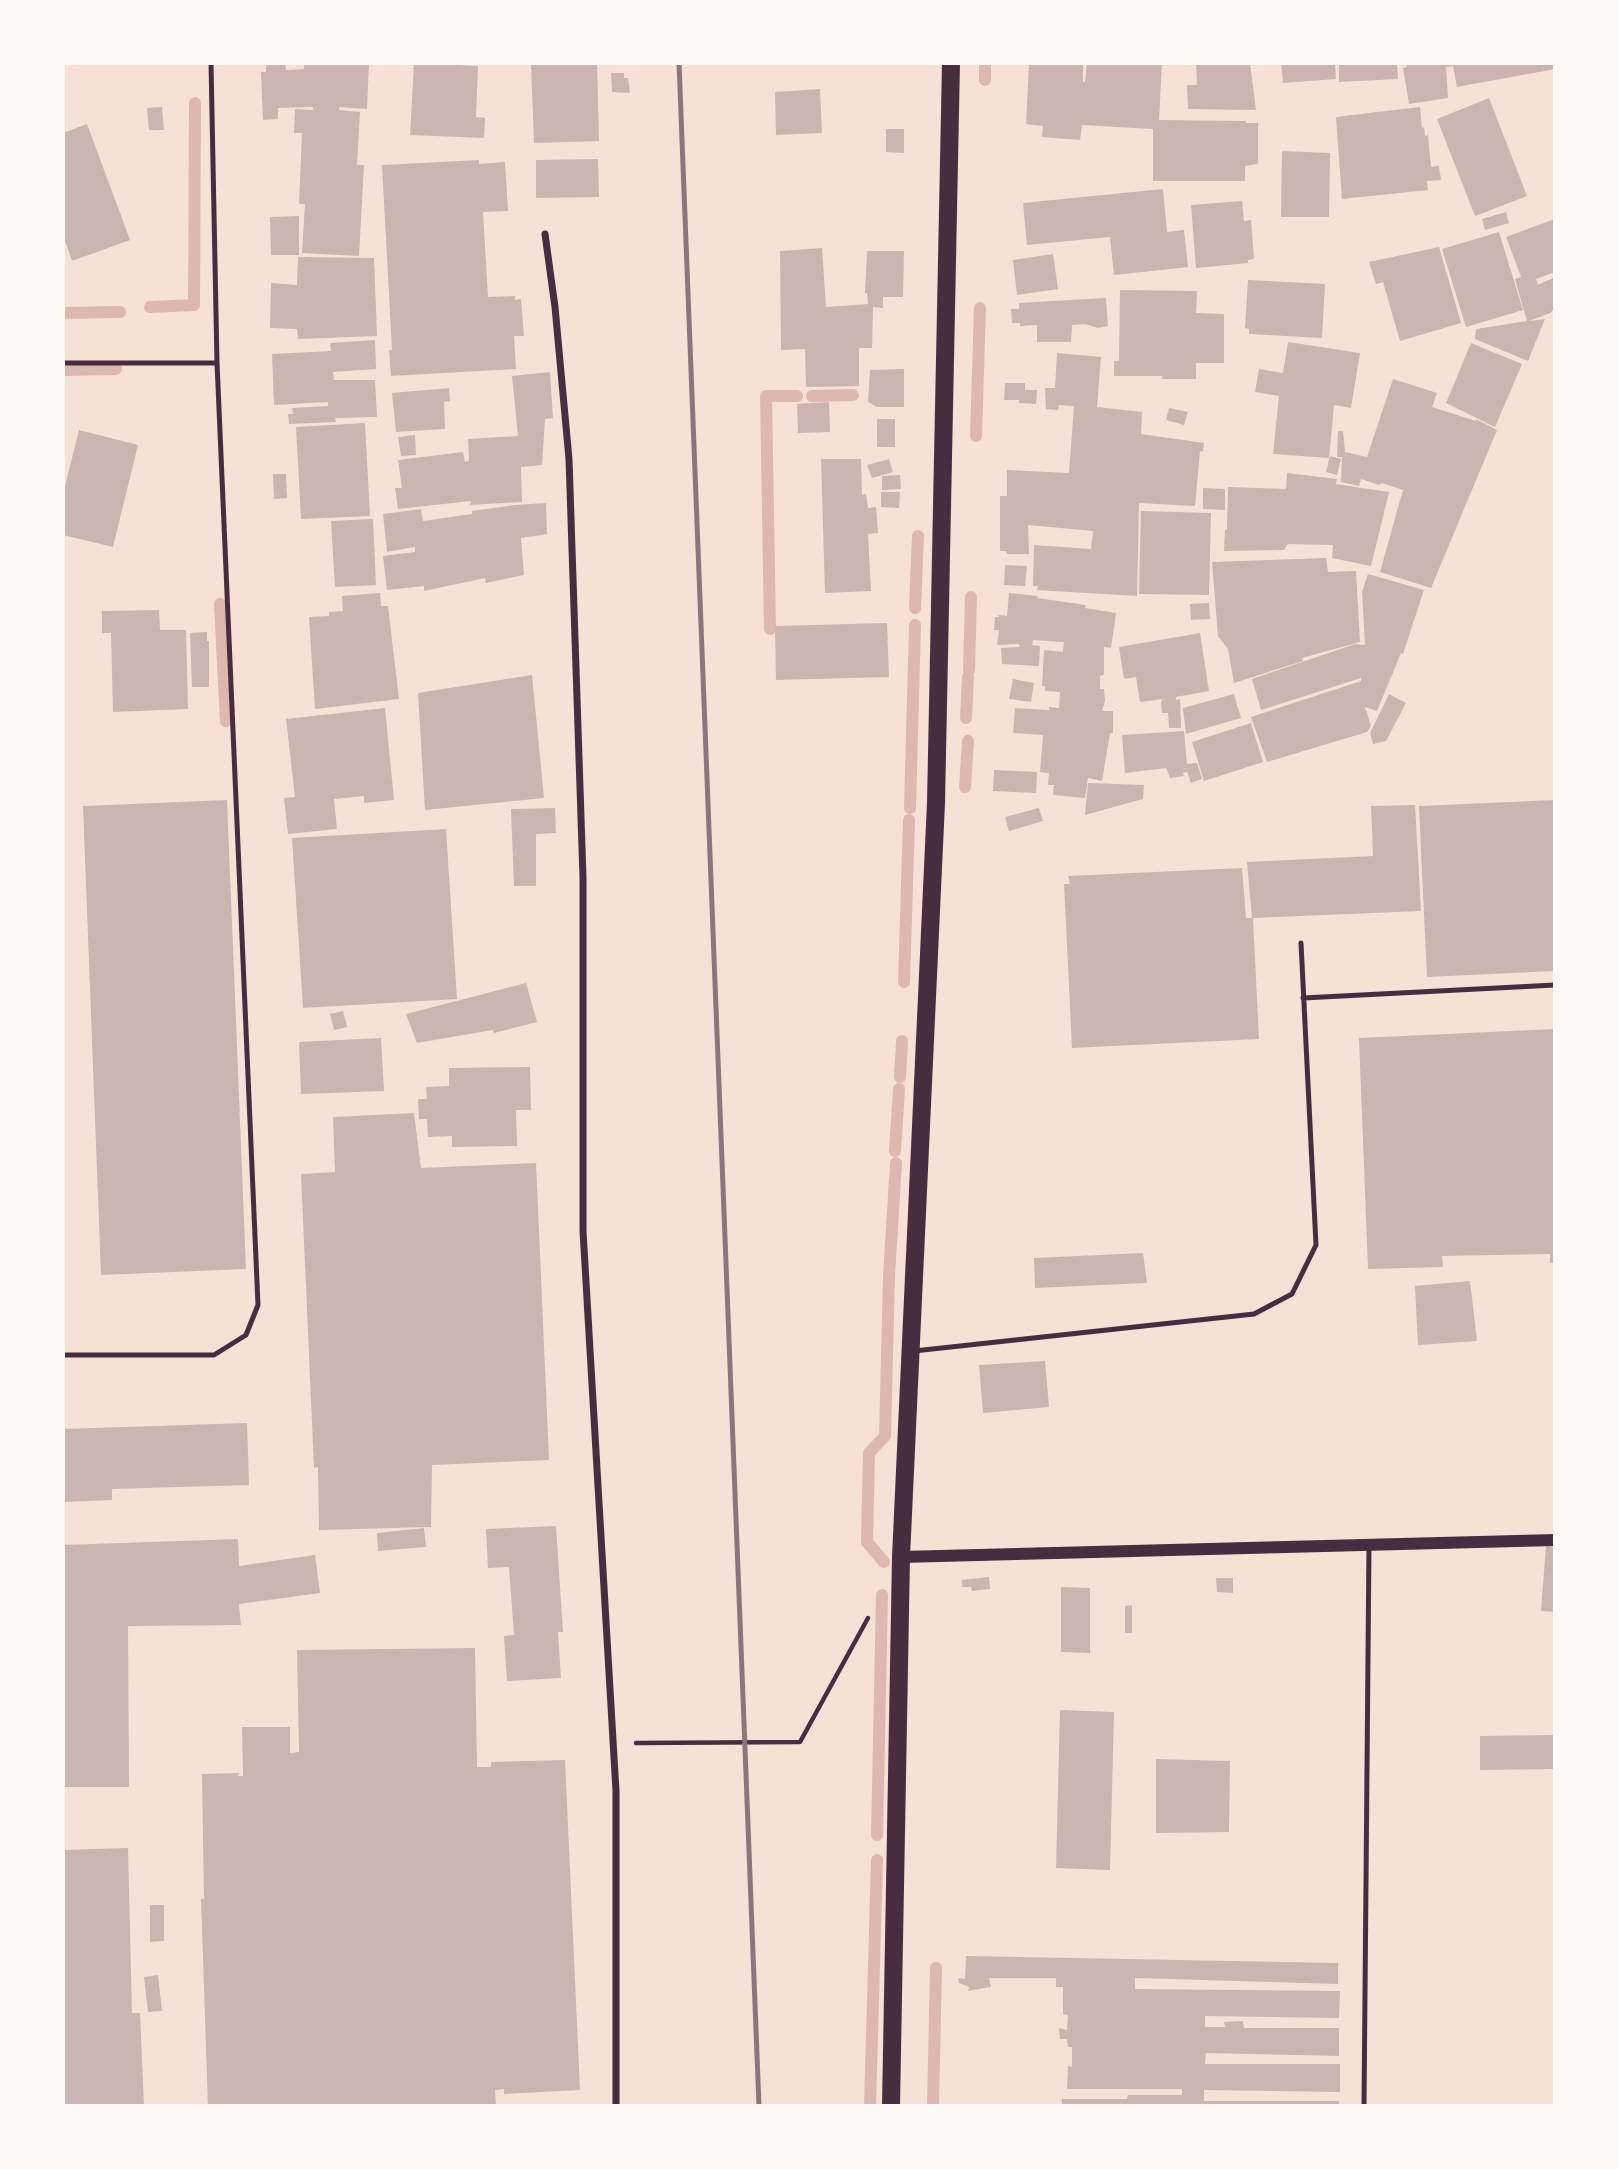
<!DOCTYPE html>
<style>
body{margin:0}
#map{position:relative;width:1618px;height:2169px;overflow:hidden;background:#f7e1d7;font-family:"Playfair Display",serif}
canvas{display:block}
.frame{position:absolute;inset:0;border:65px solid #fffaf5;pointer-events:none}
</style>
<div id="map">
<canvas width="1618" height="2169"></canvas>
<div class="frame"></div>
</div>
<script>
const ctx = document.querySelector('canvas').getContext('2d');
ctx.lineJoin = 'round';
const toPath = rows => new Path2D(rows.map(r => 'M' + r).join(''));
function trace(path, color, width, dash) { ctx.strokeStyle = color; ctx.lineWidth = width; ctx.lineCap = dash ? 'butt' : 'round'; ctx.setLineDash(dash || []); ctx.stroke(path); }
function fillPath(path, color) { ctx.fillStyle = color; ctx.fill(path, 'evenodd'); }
trace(toPath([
 [985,80,985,63],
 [150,307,194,305,195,103],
 [63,313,120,312],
 [63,370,116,369],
 [812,396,853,395],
 [976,436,980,308],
 [220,604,226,721],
 [915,608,918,536],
 [770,629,766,396,797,396],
 [969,670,971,597],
 [966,718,968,677],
 [965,787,968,741],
 [910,808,915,625],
 [904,982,909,820],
 [900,1077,902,1041],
 [895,1151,899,1089],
 [884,1562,867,1542,869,1453,885,1436,889,1276,896,1163],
 [877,1835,882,1595],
 [870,2106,877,1860],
 [933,2106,936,1968]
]), '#dcb8b0', 12);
fillPath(toPath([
 [266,63,285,63,286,70,304,69,304,63,369,63,367,109,339,107,339,110,360,112,357,165,364,165,359,256,302,253,305,204,299,204,302,133,294,133,295,109,313,110,313,107,278,108,278,119,263,120,261,72,266,72],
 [414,63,478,66,476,117,485,118,484,138,410,135],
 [531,63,597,63,599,141,534,143],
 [1029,63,1083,65,1083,82,1085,82,1087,63,1162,63,1159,120,1246,121,1246,123,1258,123,1258,164,1245,166,1245,181,1153,181,1153,129,1082,125,1080,140,1042,137,1043,126,1026,124],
 [1196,63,1250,63,1256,110,1188,109,1187,85,1197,85],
 [1281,63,1335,63,1336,79,1283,83],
 [1339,63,1397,63,1398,79,1339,82],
 [1406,63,1555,63,1555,69,1457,87,1453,66,1446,67,1448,98,1409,104,1403,68,1407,67],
 [611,73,624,73,624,78,628,78,630,93,612,92],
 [820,89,822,133,776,135,775,92],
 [1489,98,1527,196,1475,216,1437,119],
 [162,107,164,130,149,130,147,108],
 [1420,107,1422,128,1424,127,1425,136,1428,135,1431,167,1439,166,1441,180,1427,181,1428,190,1342,199,1336,117],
 [87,124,130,240,72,261,63,235,63,133],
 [886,129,904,129,904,153,886,152],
 [1282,151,1330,153,1329,217,1281,217],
 [598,159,599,197,536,198,536,160],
 [479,160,479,164,505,162,508,211,483,212,488,297,515,296,515,300,521,299,524,336,514,336,516,369,391,376,389,350,392,350,382,165],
 [1163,189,1167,232,1184,230,1188,267,1114,275,1110,237,1027,245,1023,203],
 [1242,201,1244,221,1251,220,1254,259,1248,260,1248,263,1196,268,1191,205],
 [1506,212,1509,223,1485,230,1482,219],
 [299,216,299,255,271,255,270,217],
 [1555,219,1555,272,1536,279,1538,285,1555,277,1555,308,1550,313,1529,321,1545,319,1528,361,1475,339,1476,329,1527,321,1515,279,1521,277,1506,237],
 [1499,232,1523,310,1466,327,1442,249],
 [1439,247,1461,323,1400,341,1383,282,1376,284,1369,262],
 [822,248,826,307,868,304,867,293,865,293,867,251,904,251,903,297,883,297,883,308,873,307,872,348,859,348,859,386,806,387,805,349,781,350,780,251],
 [1053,254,1058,289,1017,295,1013,260],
 [298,257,374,258,377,336,298,339,297,329,270,328,271,283,297,285],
 [1248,280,1325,284,1322,338,1249,334,1249,329,1245,328],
 [1120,290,1197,291,1196,313,1224,314,1224,363,1196,363,1196,379,1162,379,1162,376,1114,376,1114,361,1119,361],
 [1106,298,1108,326,1098,328,1085,324,1072,325,1071,342,1037,342,1037,325,1020,326,1020,323,1012,323,1011,309,1019,309,1019,303],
 [375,340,376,369,333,372,334,380,375,380,377,417,335,418,336,422,289,424,288,414,293,414,292,408,328,406,328,402,274,405,272,354,331,351,330,343],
 [1288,342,1360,353,1351,408,1334,405,1329,458,1273,454,1279,396,1255,392,1259,369,1283,373],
 [1471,343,1522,364,1495,427,1446,403],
 [1057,353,1101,357,1097,407,1142,412,1141,434,1204,443,1203,452,1200,451,1195,506,1139,503,1137,596,1037,590,1038,586,1033,586,1034,545,1091,549,1093,531,1028,525,1029,554,1007,554,1006,551,1000,551,1000,496,1007,496,1007,470,1069,473,1074,406,1059,405,1058,410,1046,409,1045,388,1055,388],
 [904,369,904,407,877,407,868,402,870,370],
 [550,372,553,418,545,419,542,465,521,467,522,502,470,505,471,501,398,509,395,488,402,488,398,460,463,452,465,462,469,461,468,439,518,436,512,376],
 [1393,379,1437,393,1432,407,1476,421,1476,419,1497,430,1431,588,1380,572,1403,490,1382,483,1379,485,1361,479,1359,486,1341,482,1342,457,1337,457,1338,431,1343,431,1345,452,1367,457],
 [1005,383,1025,383,1025,390,1037,390,1036,404,1019,403,1019,400,1004,400],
 [449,388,450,401,444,402,445,429,396,432,392,393],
 [829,402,830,432,798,433,797,404],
 [1169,408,1188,412,1184,425,1166,420],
 [877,419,895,419,895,447,877,447],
 [365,423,370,516,301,519,296,427],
 [79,430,138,445,113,547,63,535,63,494],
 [415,435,416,455,401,456,398,437],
 [1330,456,1341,459,1337,475,1326,472],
 [821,459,861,459,862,495,866,494,868,508,876,507,878,533,868,534,871,591,825,593],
 [889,459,893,472,872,478,867,465],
 [1287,473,1337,479,1336,484,1389,492,1371,566,1332,558,1333,545,1288,544,1284,550,1224,551,1225,530,1227,529,1228,487,1286,489],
 [273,474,286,474,287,498,274,499],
 [900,475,901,489,882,490,882,476],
 [1203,488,1225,489,1225,510,1203,509],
 [881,492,900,492,899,508,881,507],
 [546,503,547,534,521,538,524,575,486,583,485,578,424,591,424,586,387,590,383,556,415,552,415,547,387,552,383,514,421,509,423,521,472,514,472,511,515,505],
 [1141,511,1211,513,1209,595,1139,594],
 [373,519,376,585,335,587,331,521],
 [1326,558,1328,572,1356,571,1360,642,1302,658,1303,661,1234,683,1228,649,1218,636,1212,562],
 [1005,565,1027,566,1025,586,1004,585],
 [1368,574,1424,590,1403,654,1401,653,1377,711,1365,707,1371,726,1367,732,1267,762,1251,717,1361,681,1361,678,1261,710,1252,679,1355,644,1365,645,1362,592],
 [380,593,381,606,388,606,399,699,315,709,309,617,329,616,329,612,343,611,342,596],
 [1009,593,1038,596,1037,598,1086,605,1085,608,1116,613,1111,648,1104,647,1104,675,1100,676,1100,689,1104,689,1105,701,1102,711,1113,711,1113,733,1110,733,1102,781,1088,778,1085,798,1053,795,1054,785,1048,785,1049,773,1040,772,1043,735,1013,733,1015,708,1049,710,1049,707,1059,708,1060,692,1045,691,1045,686,1042,686,1044,650,1063,652,1064,642,1033,640,1032,645,1040,646,1039,666,1002,664,1001,648,1020,647,1019,644,997,645,999,630,994,630,995,617,999,617,998,615,1007,616],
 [1209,603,1210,619,1191,620,1190,604],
 [159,610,160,630,186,630,188,709,113,712,111,633,102,633,102,611],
 [887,623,889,677,776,680,775,626],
 [207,632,207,641,209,641,209,687,192,687,190,633],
 [1200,633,1209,691,1176,697,1176,700,1180,699,1181,728,1169,728,1168,713,1162,713,1161,702,1163,699,1140,702,1136,677,1124,679,1119,647],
 [532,675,544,798,425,810,418,693],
 [1013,679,1034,683,1031,702,1009,699],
 [1234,694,1241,718,1186,734,1183,708],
 [1389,694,1406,703,1386,741,1373,744,1370,733],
 [385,708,394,800,364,803,364,796,334,799,337,829,288,834,284,798,295,797,286,719],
 [1251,723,1263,762,1204,781,1192,742],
 [1184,731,1187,764,1197,763,1202,779,1191,783,1187,772,1183,773,1184,776,1170,778,1166,768,1125,773,1122,735],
 [994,770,1037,772,1036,793,993,791],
 [1088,783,1144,785,1143,799,1085,815],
 [227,800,246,1269,101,1275,83,806],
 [1555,800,1555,971,1427,977,1419,806],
 [1415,805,1421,911,1253,918,1259,1039,1072,1048,1064,884,1070,884,1068,876,1242,868,1246,918,1252,918,1247,862,1373,856,1371,806],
 [555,808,556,833,536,834,536,886,514,886,511,809],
 [1039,808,1043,821,1009,831,1005,817],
 [446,829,457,999,303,1008,292,838],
 [526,983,537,1022,494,1033,493,1030,417,1043,406,1014],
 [343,1011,347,1027,334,1030,330,1014],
 [1555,1029,1555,1263,1550,1263,1550,1254,1442,1256,1443,1267,1368,1269,1359,1038],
 [381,1038,384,1091,301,1094,299,1042],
 [530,1067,531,1110,516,1110,517,1146,452,1147,452,1136,428,1137,427,1119,419,1119,418,1099,427,1099,426,1087,449,1086,449,1068],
 [414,1113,421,1168,536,1163,549,1460,432,1465,431,1527,319,1530,318,1467,314,1468,301,1174,335,1172,333,1117],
 [1143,1253,1147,1283,1035,1288,1034,1258],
 [1470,1281,1477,1341,1418,1345,1415,1286],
 [1045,1361,1049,1407,983,1413,979,1365],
 [247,1423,249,1485,112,1489,112,1500,63,1502,63,1429],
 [556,1526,563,1632,558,1632,561,1678,507,1681,504,1636,514,1635,509,1567,488,1568,486,1529],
 [424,1528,426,1547,378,1551,377,1533],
 [238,1539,239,1566,315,1555,320,1593,239,1604,241,1625,128,1626,129,1787,63,1787,63,1613,65,1611,63,1545],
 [1546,1546,1555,1547,1555,1612,1541,1611],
 [989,1577,990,1589,972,1591,971,1587,962,1587,962,1580],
 [1216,1578,1233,1578,1233,1593,1217,1592],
 [1061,1587,1090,1588,1090,1653,1061,1652],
 [1132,1605,1132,1633,1125,1633,1125,1606],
 [475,1648,477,1767,491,1767,491,1762,565,1760,580,2090,504,2094,504,2089,495,2090,496,2106,208,2106,201,1899,204,1899,202,1774,239,1773,238,1776,243,1776,242,1727,290,1727,290,1753,299,1752,297,1650],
 [1060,1710,1114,1712,1110,1870,1056,1868],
 [1555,1735,1555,1769,1480,1770,1480,1736],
 [1156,1759,1230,1761,1229,1832,1156,1833],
 [128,1848,132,2013,140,2013,144,2106,63,2106,63,1850],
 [150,1905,164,1905,164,1941,150,1942],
 [966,1956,1338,1963,1338,1984,1135,1978,1135,1989,1340,1991,1339,2018,1205,2016,1205,2027,1225,2027,1224,2022,1243,2021,1244,2028,1339,2028,1339,2056,1206,2053,1205,2064,1340,2064,1340,2092,1204,2090,1204,2101,1339,2101,1339,2106,1062,2106,1062,2099,1127,2099,1128,2095,1182,2095,1182,2089,1067,2089,1068,2066,1072,2067,1072,2047,1068,2047,1067,2039,1060,2039,1059,2028,1067,2030,1068,2015,1063,2014,1063,1987,1056,1987,1056,1978,989,1978,991,1987,968,1991,969,1987,959,1983,958,1978,965,1979],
 [158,1975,162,2011,148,2012,144,1977]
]), '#ccb4b1');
trace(toPath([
 [636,1743,800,1742,868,1618]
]), '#4a2c40', 4.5);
trace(toPath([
 [63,363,217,363],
 [1303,998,1555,985],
 [914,1351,1254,1314,1292,1294,1316,1245,1301,943],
 [63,1355,214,1355,246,1335,258,1305,217,363,211,63],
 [1364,2106,1369,1545]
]), '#4a2c40', 5);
trace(toPath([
 [545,234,555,307,569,459,583,877,583,1231,616,1791,616,2106]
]), '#4a2c40', 7);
trace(toPath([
 [901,1557,1555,1540]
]), '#4a2c40', 12);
trace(toPath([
 [891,2106,901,1557,936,803,951,63]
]), '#4a2c40', 18);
trace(toPath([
 [679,63,759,2106]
]), '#8f747c', 5);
</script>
